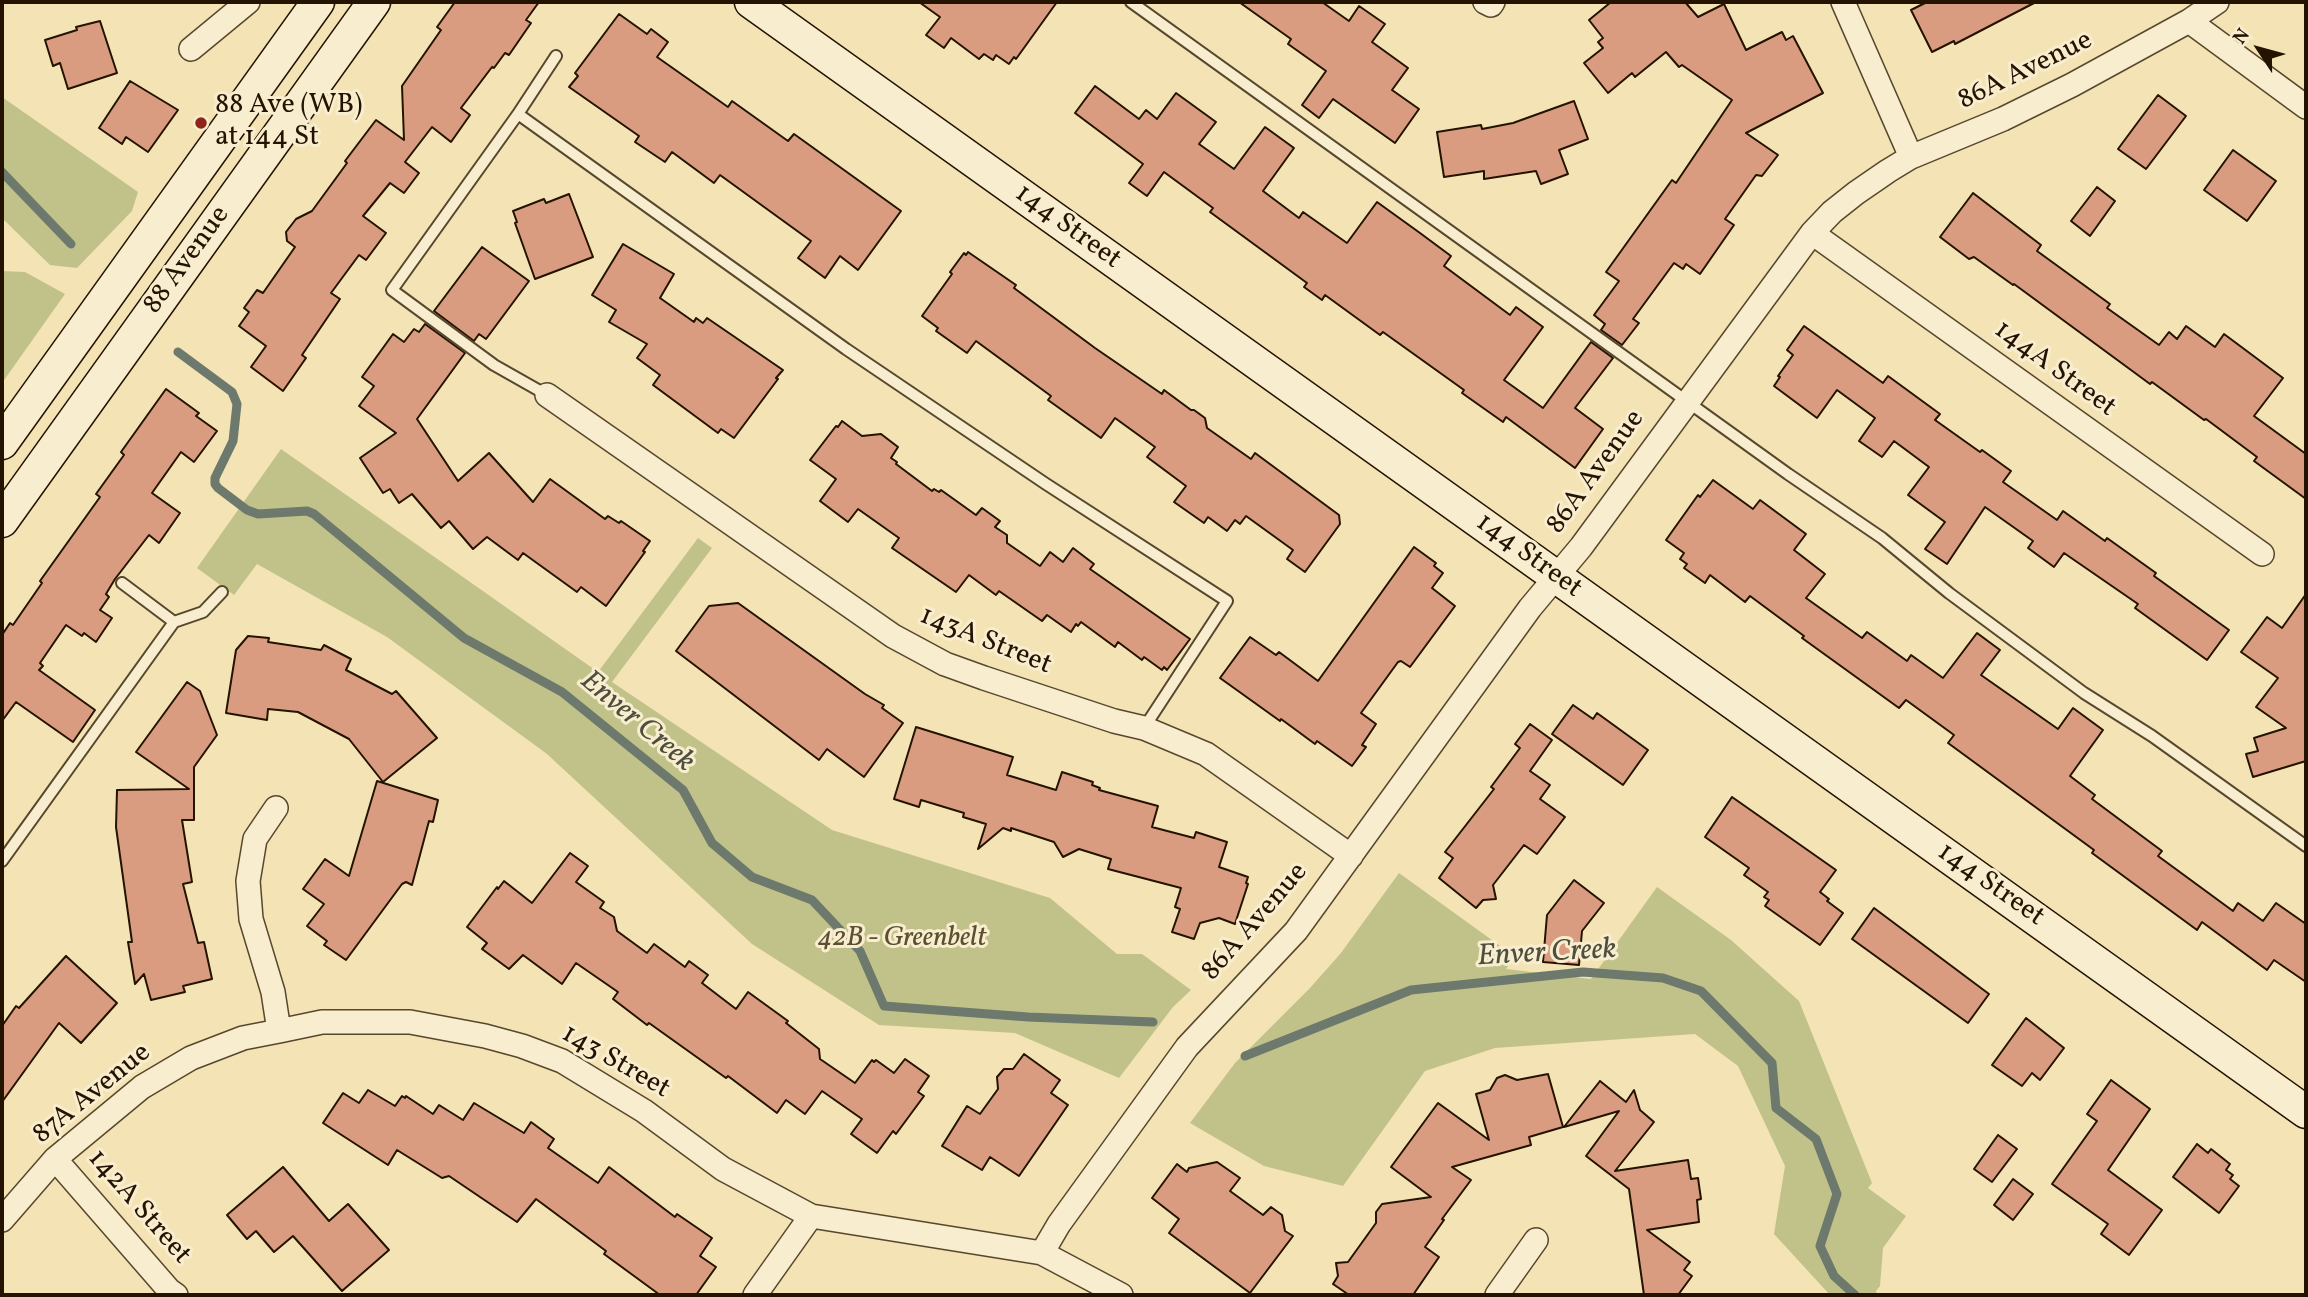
<!DOCTYPE html>
<style>
body{margin:0}
#map{position:relative;width:2308px;height:1297px;overflow:hidden;background:#f4e3b4;font-family:Vollkorn,serif}
canvas{display:block}
.frame{position:absolute;inset:0;border:4px solid #231300;pointer-events:none}
.north{position:absolute;left:2224px;top:14px;width:70px;height:70px;-webkit-text-stroke:5px #f8edce;paint-order:stroke;rotate:306deg;font-size:19px;font-weight:700;line-height:28px;text-align:center;color:#231300}
.north::after{content:'';display:block;margin:auto;width:24px;height:32px;background:#231300;clip-path:polygon(50% 0,100% 100%,50% 72%,0 100%)}
</style>
<div id="map">
<canvas width="2308" height="1297"></canvas>
<div class="frame"></div>
<div class="north">N</div>
</div>
<script>
const ctx = document.querySelector('canvas').getContext('2d');
ctx.lineJoin = 'round';
function fillPath(path, color) { ctx.fillStyle = color; ctx.fill(path, 'evenodd'); }
const toPath = rows => new Path2D(rows.map(r => 'M' + r).join(''));
function trace(path, color, width, dash) { ctx.strokeStyle = color; ctx.lineWidth = width; ctx.lineCap = dash ? 'butt' : 'round'; ctx.setLineDash(dash || []); ctx.stroke(path); }
function label(font, color, halo, rows, align = 'center') {
  ctx.font = font + ' Vollkorn,serif'; ctx.lineWidth = 6; ctx.setLineDash([]); ctx.textBaseline = 'middle'; ctx.strokeStyle = halo; ctx.fillStyle = color; for (const [text, x, y, turn = 0] of rows) {
    ctx.save(); ctx.translate(x, y); ctx.rotate((+turn || 0) * Math.PI / 180); ctx.textAlign = isNaN(turn) ? turn : align; if (halo) ctx.strokeText(text, 0, 0); ctx.fillText(text, 0, 0); ctx.restore();
  }
}
fillPath(toPath([
 [2,97,138,192,132,211,77,268,50,265,2,218],
 [2,271,25,272,65,294,2,383],
 [281,449,598,672,698,538,712,548,612,682,832,830,1050,898,1117,954,1142,954,1191,990,1173,1007,1119,1078,1015,1033,879,1025,752,944,547,754,387,637,257,564,234,595,197,568],
 [1399,873,1514,956,1506,969,1591,979,1657,887,1731,940,1799,1001,1872,1183,1868,1188,1906,1216,1883,1248,1880,1286,1876,1291,1877,1295,1830,1295,1774,1234,1785,1166,1738,1066,1695,1034,1495,1048,1425,1071,1343,1186,1264,1166,1190,1123,1235,1063,1310,988,1341,953]
]), '#c1c289');
trace(toPath([
 [2,172,71,244],
 [178,352,232,392,237,404,233,441,215,478,215,484,218,488,247,510,258,514,307,511,314,514,464,638,562,692,683,790,712,843,752,877,812,900,860,951,884,1006,1028,1017,1153,1022],
 [1245,1056,1411,990,1583,972,1663,978,1701,991,1772,1063,1776,1108,1816,1139,1837,1194,1820,1246,1834,1276,1855,1295]
]), '#6c796c', 9);
const building = toPath([
 [455,2,539,2,526,20,531,23,509,55,505,53,494,68,492,67,461,108,470,115,451,142,432,127,405,162,419,173,404,193,390,183,363,216,386,233,366,260,359,255,331,293,340,299,302,355,306,358,283,391,251,367,266,346,239,326,249,312,244,308,257,290,263,293,295,247,287,241,286,232,296,219,312,211,347,163,345,161,376,120,404,140,402,86,441,30,437,27,455,2],
 [919,2,1057,2,1016,59,1014,57,1009,64,996,55,993,60,984,54,979,59,951,38,944,48,926,35,940,17,919,2],
 [1239,2,1322,2,1349,21,1359,6,1385,24,1372,42,1408,68,1392,90,1419,109,1395,143,1333,99,1319,118,1302,105,1326,71,1288,44,1291,39,1239,2],
 [1611,2,1685,2,1698,17,1724,4,1746,50,1782,32,1786,40,1793,36,1823,93,1746,133,1778,155,1762,176,1756,175,1725,219,1734,225,1700,274,1686,264,1683,269,1674,263,1633,319,1639,323,1622,345,1601,330,1605,324,1594,315,1619,281,1606,272,1672,180,1676,183,1732,100,1682,65,1679,67,1666,52,1635,77,1632,73,1608,93,1584,63,1603,48,1598,42,1603,38,1589,20,1611,2],
 [1927,2,2036,2,1955,44,1954,41,1932,52,1911,10,1927,2],
 [619,14,647,34,651,29,668,42,657,57,728,107,732,101,788,141,794,134,901,211,858,270,840,256,825,278,798,258,811,241,720,175,714,183,672,152,665,162,635,142,639,136,569,87,578,76,575,73,619,14],
 [100,21,117,73,68,89,60,63,53,66,45,40,77,30,76,27,100,21],
 [130,81,178,110,148,152,126,137,122,144,99,128,130,81],
 [1095,86,1139,119,1146,110,1157,119,1176,93,1216,122,1199,144,1234,169,1265,127,1294,148,1263,191,1299,218,1303,212,1347,243,1377,202,1420,233,1451,256,1444,266,1510,315,1516,307,1543,327,1504,380,1543,408,1591,342,1613,358,1575,408,1603,429,1575,468,1506,417,1503,422,1462,393,1464,390,1383,332,1380,335,1325,295,1322,300,1304,287,1307,283,1210,212,1213,208,1164,172,1147,196,1129,183,1143,164,1075,113,1095,86],
 [2158,95,2186,116,2146,169,2118,149,2158,95],
 [1574,101,1588,139,1559,150,1568,174,1541,184,1536,171,1484,179,1484,171,1444,177,1437,132,1481,125,1482,129,1513,123,1574,101],
 [2233,150,2276,181,2247,221,2204,190,2233,150],
 [2097,187,2115,201,2090,236,2071,221,2097,187],
 [1973,193,2041,245,2037,251,2110,304,2107,308,2159,345,2169,332,2177,339,2186,326,2215,347,2224,334,2283,378,2254,416,2306,454,2306,499,2254,461,2257,457,2206,419,2204,420,2152,382,2150,384,2014,284,2013,285,1974,257,1969,259,1940,237,1973,193],
 [569,194,593,257,535,279,515,223,517,222,513,211,544,199,546,203,569,194],
 [623,244,674,274,660,298,694,322,696,318,703,323,707,318,783,370,776,378,778,379,734,438,721,429,718,433,653,385,660,375,637,358,647,344,609,322,616,310,592,295,623,244],
 [482,247,529,281,486,339,479,334,474,341,434,311,482,247],
 [968,252,1016,285,1014,288,1095,348,1162,394,1164,390,1191,410,1194,410,1205,418,1207,428,1251,459,1255,453,1339,515,1340,524,1305,572,1287,559,1293,550,1246,516,1240,524,1235,520,1227,531,1208,517,1204,523,1174,502,1186,486,1147,457,1155,447,1115,418,1101,438,1048,400,1051,396,976,341,967,353,936,331,938,328,922,316,952,274,950,272,964,253,966,255,968,252],
 [425,324,465,353,417,419,458,481,489,453,533,502,550,479,605,519,608,516,619,523,621,521,650,541,643,551,645,552,606,606,581,587,577,592,523,553,518,560,487,537,473,549,449,521,441,528,412,494,399,503,390,489,383,493,360,458,396,433,359,406,374,386,362,377,393,334,404,342,414,329,419,332,425,324],
 [1804,326,1883,383,1888,376,1940,414,1935,420,1980,452,1982,450,2011,471,2003,482,2057,520,2063,511,2105,541,2107,538,2156,573,2154,576,2229,630,2207,660,2135,608,2138,604,2064,553,2054,567,2028,548,2033,541,1985,507,1947,564,1925,549,1945,522,1908,495,1929,467,1894,441,1882,457,1859,441,1875,418,1837,390,1817,418,1774,386,1780,377,1778,376,1793,355,1787,350,1804,326],
 [166,389,199,413,196,416,217,431,194,462,181,452,152,493,180,513,159,543,149,535,115,579,106,594,109,597,100,610,112,618,96,642,84,633,82,636,66,625,40,663,43,666,39,670,95,710,73,742,16,702,2,721,2,635,10,623,13,625,42,583,40,581,100,497,96,494,124,455,121,452,166,389],
 [842,421,862,436,881,434,898,447,891,458,897,462,896,464,932,491,934,489,939,492,941,490,976,515,982,508,1000,521,995,527,1007,535,1007,543,1040,566,1050,552,1063,562,1073,548,1094,564,1090,569,1190,639,1167,670,1164,667,1162,670,1144,657,1142,660,1118,642,1115,647,1081,622,1078,626,1076,624,1071,632,1047,615,1042,621,999,591,996,595,969,575,956,592,892,548,899,538,858,509,848,522,820,501,836,479,810,460,836,426,838,427,842,421],
 [1713,480,1753,509,1760,500,1806,534,1794,550,1825,574,1806,598,1862,638,1867,632,1907,661,1911,655,1943,678,1977,633,2000,650,1981,675,2058,729,2073,708,2103,730,2070,776,2095,795,2092,799,2162,851,2158,856,2233,911,2238,903,2263,921,2276,903,2306,924,2306,982,2274,960,2267,970,2202,922,2197,930,2092,853,2094,850,1948,743,1954,735,1906,700,1899,708,1802,638,1804,636,1750,596,1745,602,1710,575,1705,583,1684,568,1687,564,1680,559,1684,553,1666,540,1698,495,1700,497,1713,480],
 [1414,547,1436,563,1434,566,1443,573,1432,588,1455,606,1410,667,1401,661,1398,662,1361,713,1376,724,1362,745,1366,747,1352,766,1317,741,1315,744,1281,719,1280,721,1220,678,1250,637,1276,655,1279,652,1318,681,1414,547],
 [2306,594,2306,761,2253,777,2246,754,2258,751,2254,738,2286,728,2256,707,2278,678,2241,652,2267,617,2282,628,2306,594],
 [738,603,865,694,884,705,882,708,903,723,864,777,827,749,819,760,676,651,709,606,738,603],
 [248,636,269,638,268,642,321,650,324,645,351,659,346,670,392,694,396,691,437,738,383,782,349,739,298,712,268,709,267,720,226,713,236,650,248,636],
 [187,682,200,691,217,735,194,767,194,820,182,820,192,882,183,884,198,943,204,942,212,979,183,986,185,992,151,1000,144,974,135,984,128,942,132,942,116,827,117,790,189,789,136,752,187,682],
 [1573,705,1593,719,1597,713,1648,750,1623,785,1552,734,1573,705],
 [1530,724,1552,740,1530,771,1550,785,1540,799,1565,817,1537,854,1524,845,1493,885,1496,899,1483,900,1476,908,1439,878,1453,858,1445,852,1494,789,1491,787,1520,748,1515,744,1530,724],
 [916,727,1013,757,1007,775,1056,790,1062,772,1093,782,1092,785,1100,788,1099,790,1158,806,1152,827,1194,838,1196,832,1227,842,1219,867,1248,877,1246,883,1248,884,1235,924,1219,918,1200,923,1194,939,1172,932,1180,909,1175,907,1181,888,1108,869,1111,859,1079,849,1063,857,1054,842,1011,828,1011,831,1003,828,978,849,986,824,963,817,964,813,921,800,919,807,894,799,916,727],
 [377,781,438,800,433,822,429,821,412,885,406,882,402,884,346,960,324,945,327,941,307,926,324,904,303,889,325,859,349,876,377,781],
 [1732,797,1836,870,1820,892,1829,899,1827,901,1843,913,1820,945,1765,906,1769,900,1764,897,1768,892,1744,875,1749,868,1705,837,1732,797],
 [570,853,588,866,576,882,604,902,600,908,614,917,617,931,647,953,654,944,685,967,689,961,708,975,702,983,736,1009,748,992,788,1021,786,1023,819,1049,820,1059,855,1083,872,1060,874,1062,876,1060,894,1073,905,1059,929,1076,918,1092,924,1096,896,1134,893,1131,877,1153,851,1134,862,1119,822,1091,805,1114,786,1100,777,1113,728,1076,726,1078,649,1023,647,1025,613,999,618,992,576,963,562,984,523,955,509,969,482,949,487,943,467,927,497,887,498,889,504,881,532,903,570,853],
 [1574,880,1604,903,1582,931,1579,965,1543,962,1547,915,1574,880],
 [1874,908,1989,994,1968,1023,1852,939,1874,908],
 [66,956,117,1003,81,1043,59,1023,2,1102,2,1026,16,1006,19,1008,66,956],
 [2026,1018,2064,1048,2040,1080,2032,1073,2022,1086,1992,1065,2026,1018],
 [1024,1054,1060,1080,1051,1093,1068,1105,1019,1176,990,1157,982,1170,942,1146,967,1106,980,1114,998,1089,997,1077,1004,1069,1013,1069,1024,1054],
 [1548,1074,1563,1127,1529,1137,1531,1145,1452,1167,1471,1180,1442,1219,1444,1220,1425,1247,1439,1257,1413,1295,1349,1295,1333,1284,1338,1276,1336,1263,1348,1262,1376,1223,1376,1212,1382,1204,1431,1197,1391,1167,1438,1103,1489,1140,1476,1094,1490,1090,1497,1078,1505,1075,1517,1080,1548,1074],
 [2111,1080,2150,1109,2108,1170,2162,1210,2129,1255,2101,1234,2108,1224,2052,1184,2097,1121,2087,1114,2111,1080],
 [1600,1081,1626,1102,1634,1090,1640,1110,1654,1122,1615,1171,1688,1160,1691,1179,1698,1178,1701,1199,1697,1200,1699,1222,1647,1230,1690,1262,1684,1270,1692,1276,1678,1295,1644,1295,1629,1189,1586,1156,1619,1111,1564,1127,1600,1081],
 [368,1090,395,1106,402,1096,405,1098,406,1096,433,1114,439,1105,463,1120,474,1103,524,1133,531,1122,554,1139,548,1148,598,1183,609,1167,675,1217,677,1214,712,1238,700,1256,716,1267,696,1295,660,1295,604,1254,606,1251,536,1199,517,1222,449,1176,442,1178,397,1150,388,1165,323,1123,343,1093,359,1103,368,1090],
 [1998,1135,2017,1149,1992,1182,1974,1169,1998,1135],
 [2197,1144,2208,1153,2211,1149,2230,1164,2226,1170,2233,1175,2230,1179,2239,1186,2219,1213,2173,1177,2197,1144],
 [1217,1162,1240,1178,1230,1191,1263,1215,1271,1207,1282,1215,1285,1231,1293,1236,1250,1293,1169,1233,1179,1219,1152,1198,1177,1164,1187,1172,1189,1168,1217,1162],
 [283,1167,329,1221,348,1204,389,1250,342,1291,293,1236,274,1252,256,1231,247,1239,227,1215,283,1167],
 [2013,1179,2033,1194,2013,1220,1994,1205,2013,1179]
]);
fillPath(building, '#da9c81');
trace(building, '#231300', 2);
const lane = toPath([
 [1131,2,1788,474,1882,538,1949,593,2084,693,2152,736,2306,846],
 [518,114,556,56],
 [547,395,494,365,392,290,518,114,846,349,1046,484,1227,601,1144,728],
 [122,583,174,622,203,612,222,592],
 [2,861,174,622]
]);
const street = toPath([
 [1485,2,1491,5,1493,2],
 [1843,2,1911,157],
 [2189,21,2306,107],
 [191,49,248,2],
 [1812,233,2262,554],
 [547,395,893,636,945,664,984,678,1114,721,1144,728,1206,754,1351,856],
 [276,808,255,839,248,881,251,919,273,992,279,1031,322,1022,410,1022,485,1036,522,1046,562,1061,644,1111,723,1169,811,1216,1042,1253,1121,1295],
 [55,1159,169,1290,176,1295],
 [2,1220,55,1159,142,1087,191,1058,243,1038,279,1031],
 [1042,1253,1059,1224,1187,1047,1296,931,1530,608,1581,547,1812,233,1832,212,1856,193,1888,171,1911,157,2003,119,2072,85,2189,21,2217,2],
 [755,1295,811,1216],
 [1497,1295,1536,1240]
]);
const secondary = toPath([
 [751,2,2306,1112],
 [2,443,318,2],
 [2,521,374,2]
]);
trace(lane, '#57472d', 14);
trace(street, '#57472d', 26);
trace(secondary, '#231300', 35);
trace(lane, '#f8edce', 10);
trace(street, '#f8edce', 23);
trace(secondary, '#f8edce', 32);
for (const [x, y, r, color] of [
 [201,123,7,"#8f2418"]
]) { const dot = new Path2D(); dot.arc(x, y, r, 0, 2 * Math.PI); ctx.fillStyle = color; ctx.fill(dot); trace(dot, '#f8edce', 2.5); }
label('28px', '#231300', '#f8edce', [
 ["86A Avenue",2026,72,-26],
 ["144 Street",1067,228,36],
 ["88 Avenue",188,261,-54],
 ["144A Street",2054,370,36],
 ["86A Avenue",1597,473,-54],
 ["144 Street",1528,557,36],
 ["143A Street",985,642,22],
 ["144 Street",1990,886,35],
 ["86A Avenue",1256,923,-49],
 ["143 Street",615,1063,30],
 ["87A Avenue",93,1095,-39],
 ["142A Street",138,1208,49]
]);
label('28px', '#231300', '#f8edce', [
 ["88 Ave (WB)",215,107],
 ["at 144 St",215,139]
], 'left');
label('italic 28px', '#5a5030', '#f8edce', [
 ["42B - Greenbelt",902,940]
]);
label('italic 30px', '#4e4e3f', '#f8edce', [
 ["Enver Creek",636,723,40],
 ["Enver Creek",1547,955,-3]
]);
</script>
